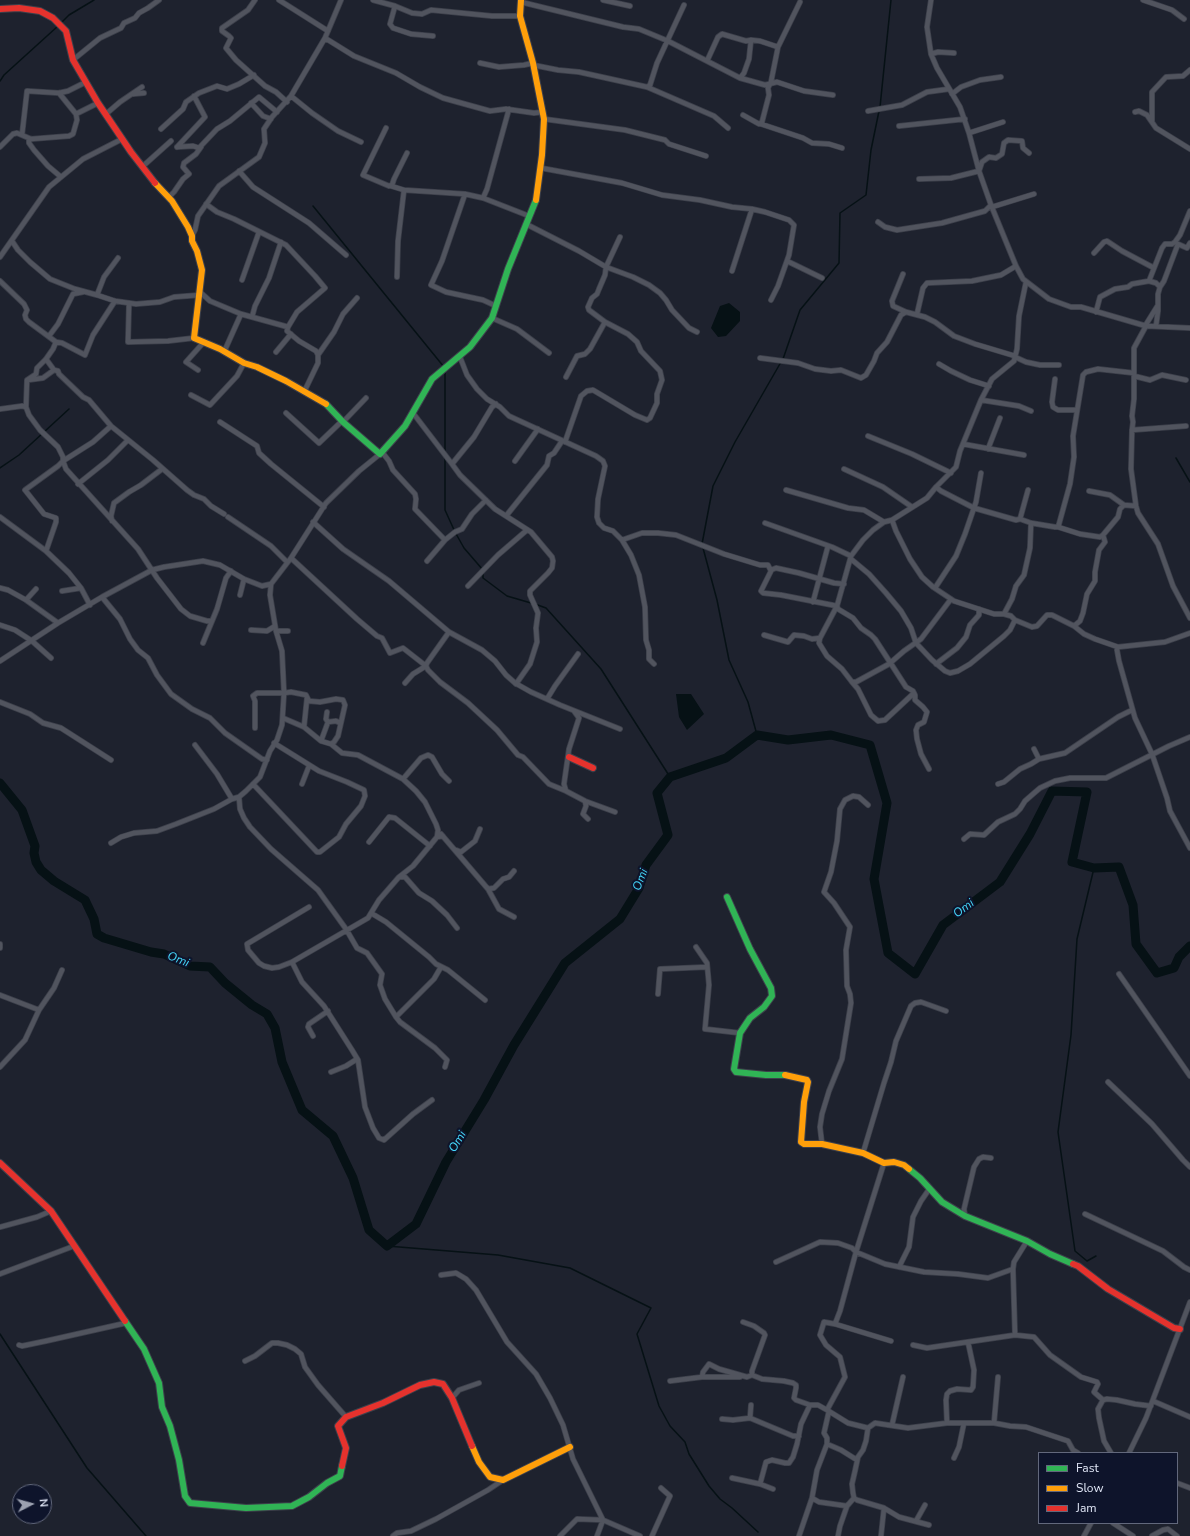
<!DOCTYPE html>
<style>
body{margin:0}
#map{position:relative;width:1190px;height:1536px;overflow:hidden;background:#1e222e;font-family:"Nunito Sans",sans-serif}
canvas{display:block}
.legend{position:absolute;left:1038px;top:1452px;width:140px;height:72px;box-sizing:border-box;background:#0e142b;border:1px solid #62687c;margin:0;padding:5px 7px;list-style:none;font-size:12px;color:#e0e6f6}
.legend li{display:flex;align-items:center;gap:8px;height:20px}
.legend b{width:20px;border:1px solid #62687c}
.north{position:absolute;left:12px;top:1484px;width:40px;height:40px;box-sizing:border-box;background:#0e142b;border:1px solid #62687c;border-radius:50%;rotate:84deg;font-size:11px;font-weight:700;line-height:16px;text-align:center;color:#e0e6f6}
.north::after{content:'';display:block;margin:auto;width:14px;height:18px;background:#9ca1b0;clip-path:polygon(50% 0,100% 100%,50% 72%,0 100%)}
</style>
<div id="map">
<canvas width="1190" height="1536"></canvas>
<ul class="legend">
<li><b style="height:5px;background:#30b455"></b>Fast</li>
<li><b style="height:5px;background:#ff9f0a"></b>Slow</li>
<li><b style="height:5px;background:#e5322d"></b>Jam</li>
</ul>
<div class="north">N</div>
</div>
<script>
const ctx = document.querySelector('canvas').getContext('2d');
ctx.lineJoin = 'round';
function fillPath(path, color) { ctx.fillStyle = color; ctx.fill(path, 'evenodd'); }
const toPath = rows => new Path2D(rows.map(r => 'M' + r).join(''));
function trace(path, color, width, dash) { ctx.strokeStyle = color; ctx.lineWidth = width; ctx.lineCap = dash ? 'butt' : 'round'; ctx.setLineDash(dash || []); ctx.stroke(path); }
function label(font, color, halo, rows, align = 'center') {
  ctx.font = font + ' "Nunito Sans",sans-serif'; ctx.lineWidth = 4; ctx.setLineDash([]); ctx.textBaseline = 'middle'; ctx.strokeStyle = halo; ctx.fillStyle = color; for (const [text, x, y, turn = 0] of rows) {
    ctx.save(); ctx.translate(x, y); ctx.rotate((+turn || 0) * Math.PI / 180); ctx.textAlign = isNaN(turn) ? turn : align; if (halo) ctx.strokeText(text, 0, 0); ctx.fillText(text, 0, 0); ctx.restore();
  }
}
fillPath(toPath([
 [729,303,740,312,740,321,726,336,718,337,711,328,720,306],
 [676,694,691,694,704,714,687,730,679,717]
]), '#061115');
trace(toPath([
 [61,23,69,15,94,0],
 [0,81,4,75,58,26],
 [880,107,891,0],
 [313,206,444,367],
 [783,359,800,310,839,263,840,213,866,195,871,150,879,111],
 [445,371,445,453],
 [445,457,445,510,455,532,464,548,483,570],
 [1176,458,1190,482],
 [0,468,19,455,69,409],
 [702,544,713,486,735,442,781,362],
 [703,548,717,600,729,660,748,702,757,735],
 [483,574,483,578,507,596,531,603],
 [535,604,546,608,601,669,670,777],
 [1094,868,1077,939,1071,1035,1058,1132,1075,1251,1087,1261,1096,1256],
 [387,1246,498,1255,570,1268,651,1308,637,1334,659,1406,670,1426,685,1442,689,1454,709,1486,720,1499,732,1508,758,1532],
 [0,1334,87,1468,146,1536]
]), '#061115', 1.5);
trace(toPath([
 [0,783,22,810,35,846,34,853,36,862,41,870,54,881,85,900,94,919,97,934,104,938,151,952,164,954,190,966,210,967,225,983,252,1005,267,1014,275,1028,282,1062,302,1110,333,1136,353,1178,369,1230,387,1246,416,1224,446,1162,484,1100,514,1045,565,963,620,919,639,888,646,865,668,835,657,793,670,777,726,758,757,735,788,740,831,735,870,745,887,803,874,879,888,953,915,974,943,925,1000,882,1030,834,1052,791,1087,792,1072,862,1094,868,1119,867,1133,905,1136,944,1157,973,1174,968,1179,957,1190,946]
]), '#061115', 9);
const street = toPath([
 [255,0,248,10,222,28,222,31,229,36,231,38,226,48,236,60,265,86,276,92,287,102],
 [279,0,328,31],
 [373,0,395,6,412,13,422,14,431,10,492,16,520,16],
 [603,0,630,6],
 [931,0,927,27,931,54,937,68,960,107,969,133,979,171,991,205,1016,266,1023,279,1049,299,1071,307,1081,307,1146,326,1190,328],
 [1143,0,1172,10,1184,19],
 [521,2,623,27,639,29,668,41,740,78,765,85,777,82,804,91,833,95],
 [395,6,390,24,393,28,411,34,433,36],
 [325,38,354,56,396,73,420,87,443,98,490,111,506,109,534,113,543,112],
 [931,54,938,52,954,53],
 [73,60,100,38,121,28,124,23,135,18,139,13,148,8,159,0],
 [707,61,718,37,722,34,746,41,751,40,760,41,778,47],
 [480,63,499,67,524,65,533,63],
 [533,65,558,70,579,72,647,87,714,116,728,128],
 [740,78,744,73,749,59,751,40],
 [647,87,650,85,657,63,684,5],
 [133,94,144,93],
 [952,94,961,87,980,80,1001,77],
 [291,96,312,113,338,131,361,142],
 [251,103,263,116,271,119],
 [868,111,902,105,927,92,949,89],
 [1135,112,1139,111,1147,115,1156,128,1190,149],
 [76,114,98,103],
 [106,114,120,102,142,87],
 [743,115,759,124,762,122,769,95,768,88,771,82,778,47,800,2],
 [544,119,625,130,665,140,669,144,706,156],
 [1152,121,1152,92,1166,77,1183,76,1190,70],
 [761,124,803,138,812,143,829,144,842,148],
 [899,126,965,119],
 [386,128,363,175,389,186,392,185,394,179,407,153],
 [161,129,183,109,186,102,199,93,217,86,227,89,239,84,254,75],
 [969,133,1003,122],
 [22,135,27,91,59,93,68,91,86,82],
 [31,139,29,140,29,143,34,150,48,166,61,177],
 [0,147,13,134,17,133,31,139,69,136,73,134,77,120,76,114,59,93],
 [177,147,193,146,199,148,217,129,230,121,259,97,277,112],
 [177,147,205,117,194,96],
 [142,167,171,141],
 [541,168,622,183,662,195,700,200,732,207,752,209,765,212,789,220,794,225,789,255,778,286,771,300],
 [239,171,253,187,309,223,346,255],
 [919,179,951,178,979,171,982,162,989,157,996,158,1002,154,1004,143,1008,140,1022,141,1023,148,1029,153],
 [391,186,404,190,465,194,483,198,529,216],
 [465,194,442,261,431,285,446,292,483,300,496,306],
 [169,197,174,192,183,179,189,174,183,167,184,163,196,154,201,147],
 [483,198,487,189,509,109],
 [206,204,217,212,234,219,286,245,315,276,325,288,297,312,288,327],
 [992,207,1034,194],
 [878,222,885,227,897,230,942,223,985,211,991,205],
 [526,224,579,251,606,267,633,277,649,285,660,293,666,300,672,310,689,328,697,332],
 [192,236,195,230,198,216,219,186,259,157,265,143,264,129,272,117,291,96,325,38,341,0],
 [12,241,18,250,30,262,50,279,75,289,97,295,115,301,136,304,160,302,174,297,200,295],
 [1094,253,1104,242,1107,241,1122,251,1154,268],
 [0,257,49,187,83,159,122,139],
 [787,261,822,278],
 [732,271,752,209],
 [903,274,892,301,893,306,906,312],
 [397,277,398,241,404,190],
 [242,280,259,232],
 [0,281,24,304,27,310,25,315,26,319,29,322,56,342,62,343,85,355,93,335,115,301],
 [1149,281,1162,248,1165,244,1172,244,1175,242,1180,235,1190,211],
 [200,292,210,301,241,314,288,327,287,331,299,341,316,351,318,355],
 [97,295,104,277,118,258],
 [129,305,128,342,168,341,194,338],
 [1096,312,1100,297,1115,289,1128,287,1132,284,1149,281,1156,283,1160,287],
 [917,314,923,288,927,283,972,281,1001,275,1016,266],
 [252,317,255,306,269,278,281,242],
 [492,318,517,329,549,353],
 [1145,326,1158,305],
 [1146,326,1134,348,1134,399,1132,416,1133,422,1132,430,1131,469,1136,506,1138,513,1158,544,1173,586,1190,618],
 [1156,326,1158,311,1158,294,1160,287,1164,281,1178,244,1187,248,1190,243],
 [49,336,58,324,73,294,83,292],
 [56,342,53,349,46,359,37,368,36,374,27,380,26,407,29,415,40,430,58,447,63,457,63,461,66,469,138,549,157,578,181,609,190,616,207,621,212,621],
 [224,352,241,314],
 [276,352,291,334],
 [460,357,467,375,477,389,487,399,500,407,509,416,596,456,603,461,605,466,598,499,597,517,599,523,604,528,613,531,622,540,631,555,639,575,645,607,646,640,649,650,649,659,654,664],
 [1015,357,1026,362,1040,365,1059,365],
 [760,358,798,363,815,369,831,371,841,370,861,378,866,375,874,361,877,353,887,342,901,315,906,312,925,317,935,322,954,336,975,344,1015,356],
 [46,359,54,370,58,371,59,374,83,397,89,400,111,426,153,460,187,490,194,495,204,499,211,506,224,514],
 [939,364,951,371,970,380,989,386],
 [198,370,186,362,203,343],
 [1134,376,1150,380,1162,375,1186,380],
 [566,377,577,356,585,354,590,349,605,322],
 [1055,379,1052,402,1053,407,1058,410,1077,410],
 [28,380,43,378,54,370],
 [304,392,318,363,318,355,334,332,343,314,357,298],
 [191,395,210,405,237,376,244,363],
 [981,400,1019,406,1031,411],
 [496,404,492,407,474,437,452,464,460,475,495,509,531,532,552,557,553,561,552,568,548,573,530,591,530,595,538,613,536,628,537,642,530,664,516,684],
 [0,409,22,406,26,407],
 [286,413,319,443,342,421],
 [413,413,452,464],
 [220,422,257,446,259,453,271,464,324,507],
 [343,422,366,398],
 [1132,430,1186,426],
 [868,436,912,454,951,473],
 [565,442,581,396,587,391,593,390,635,415,647,420,650,418,657,403,657,394,662,380,660,371,641,351,637,342,628,334,605,322,589,310,588,307,592,298,597,294,599,289,605,275,606,267,620,237],
 [963,444,1024,455],
 [988,449,1000,418],
 [382,452,389,461,393,470,415,494,416,499,415,509,445,540],
 [515,461,538,429],
 [844,469,883,487,912,507],
 [78,484,108,460,128,440],
 [936,487,941,491,974,508,1016,520,1020,519,1028,490],
 [786,490,848,508,864,510,884,522],
 [1089,491,1110,495,1124,505,1136,506],
 [506,516,547,465,549,456,554,453,562,441],
 [0,517,46,551,69,573,81,588,90,605],
 [228,517,271,546,287,562],
 [1020,519,1031,523,1055,527,1058,527,1059,524,1070,484,1074,457,1073,436,1083,375,1086,372,1098,369,1134,373],
 [892,520,896,531,910,559,922,577,933,587,954,601,994,614,1004,614,1011,616,1015,620,1032,627,1037,626,1047,615,1052,615,1074,626,1080,621,1083,613,1087,594,1095,581,1095,572,1099,550,1105,542,1103,535],
 [112,521,111,516,114,503,129,492,141,485,162,469],
 [313,522,343,549,389,581,449,632,482,650,495,661,506,675,515,683,531,692,560,705,620,729],
 [765,523,832,547,851,556],
 [1058,527,1080,534,1100,537,1103,535,1118,517,1120,509,1124,505],
 [622,540,642,533,658,533,676,535,724,554,760,565,768,565,771,571,761,591,763,593,781,595,837,606,838,609,853,618,861,628,871,635,875,639,906,687,913,691,915,695,915,700,923,707,927,712,924,722,918,725,916,730,917,739,921,754,929,769],
 [46,551,56,522,56,518,44,514,25,490,58,466,63,461,93,442,111,426],
 [291,558,357,619,377,636,382,638,390,653,403,648,426,666,413,674,405,683],
 [851,559,869,574,886,593,901,611,911,628,916,643,932,660,945,671,950,673,958,671,970,664,1004,636,1010,630,1015,620],
 [427,561,445,540,455,532,462,529,472,514,486,500],
 [771,570,776,568,799,573,834,583,844,584],
 [468,586,498,555,527,530],
 [0,588,8,590,26,600,58,623],
 [935,588,956,556,965,534,976,502,981,473],
 [62,591,81,588],
 [240,595,244,579],
 [102,597,120,619,130,639,138,650,148,658,157,675,171,694,192,709,210,718,225,733,262,759,267,760],
 [951,599,921,639,904,651,889,664,856,682,852,682,842,669,827,656,819,643,820,638,837,606,851,556,863,540,873,530,884,522,892,520,927,498,936,487,956,467,960,451,981,400,992,379,1014,361,1017,349,1019,316,1026,282],
 [26,600,36,589],
 [813,602,828,546,826,545],
 [1004,614,1012,599,1016,586,1024,575,1030,548,1031,523],
 [0,625,15,630,32,641,51,658],
 [1074,626,1084,634,1095,639,1118,647,1165,642,1190,633],
 [251,630,267,631,275,626],
 [276,631,288,631],
 [449,632,427,663,426,666,428,670,440,682,468,703,497,730,518,755,523,757,549,784,566,791],
 [764,635,788,642,794,635,804,636,812,639,820,638],
 [203,643,217,609,226,578,231,571],
 [1118,647,1117,650,1119,661,1135,718,1152,754,1167,798,1170,811,1190,848],
 [0,661,58,623,102,597,152,570,164,567,203,561,220,565,244,579,262,586,271,584,291,558,326,503,359,471,380,454],
 [936,664,957,648,966,637,970,625,979,615,979,609],
 [852,682,858,689,871,715,878,721,885,720,914,693],
 [547,699,555,686,578,654],
 [0,702,30,714,43,723,61,728,111,760],
 [574,711,579,718,569,749,564,784,566,791,585,801,615,812],
 [283,718,304,727,321,741,331,744,342,753,358,755,403,779,416,791,425,802,436,824,438,830,437,837],
 [328,722,336,721,340,723],
 [304,727,307,698],
 [255,728,255,701,253,696,257,693,284,693,291,692,306,695,309,701,320,702,336,699,343,700,345,705,338,736,334,742,331,744],
 [321,741,328,722,326,719,327,712],
 [195,745,217,774,232,799,239,797,246,791,260,777,270,751,277,740,282,725,284,693,282,651,276,631,270,595,271,584],
 [1034,749,1039,759,1065,753,1118,717,1132,710],
 [403,779,421,758,428,755,432,757,442,774,449,781],
 [253,784,317,852,320,852,339,837,346,824,361,806,365,796,364,790,347,782,319,771,274,743],
 [302,784,309,766],
 [998,784,1004,782,1020,769,1031,764,1039,759],
 [239,797,240,809,244,818,250,827,271,849,318,890,346,929,357,948,367,953,382,974,380,985,385,999,396,1017,400,1022,435,1048,447,1060,445,1067],
 [585,801,586,806,583,814,588,819],
 [441,834,488,889,499,909,514,917],
 [964,839,970,834,984,835,998,822,1015,814,1020,809,1025,801,1033,794,1040,788,1055,781,1070,778,1106,778,1169,746,1190,737],
 [369,842,389,817,395,818,430,846],
 [111,843,121,837,134,833,157,831,176,824,214,809,232,799],
 [456,850,461,852,475,841,480,829],
 [401,877,405,877,419,893,432,901,447,915,457,928],
 [488,889,494,888,503,879,509,877,514,871],
 [371,913,386,922,429,957,436,964,448,970,485,1000],
 [0,944,0,948],
 [696,947,707,963,709,985,705,1029,740,1033],
 [292,962,279,967,272,968,264,966,259,963,248,950,247,944,309,907],
 [1119,974,1190,1076],
 [658,994,660,969,707,967],
 [0,995,39,1010],
 [396,1017,434,979,441,967],
 [313,1036,308,1027,309,1024,328,1011],
 [0,1067,25,1040,39,1010,54,988,62,970],
 [331,1072,346,1066,357,1059],
 [1108,1082,1152,1124,1183,1160,1190,1167],
 [432,1100,413,1114,384,1140,379,1138,373,1128,365,1107,358,1060,352,1050,324,1006,302,982,292,962,368,918,379,900,399,877,413,866,437,837,443,836],
 [822,1144,820,1127,822,1114,829,1091,842,1059,851,1003,850,994,847,986,846,950,850,927,834,903,824,892,831,872,837,841,840,809,845,800,853,796,859,797,868,805],
 [863,1153,884,1083,891,1062,896,1041,911,1006,915,1003,921,1002,946,1011],
 [1085,1214,1163,1251,1184,1267,1190,1270],
 [965,1216,964,1209,974,1167,979,1159,983,1157,991,1158],
 [0,1227,37,1217,51,1211],
 [776,1262,820,1242,838,1243,852,1248,856,1252,884,1163],
 [899,1267,909,1247,913,1217,921,1201,930,1188],
 [0,1274,74,1246],
 [441,1275,456,1273,466,1279,476,1290,507,1342,536,1374,550,1398,563,1425,573,1459,603,1520,597,1536],
 [743,1322,754,1326,764,1333,765,1335,752,1371,752,1375,762,1379,784,1381,793,1383,796,1385,796,1388,794,1398,796,1400,810,1405],
 [835,1324,891,1341],
 [1015,1335,1013,1269,1014,1262,1027,1241],
 [19,1345,22,1346,46,1341,126,1323],
 [913,1345,927,1348,1015,1335,1034,1337,1050,1355,1081,1377,1097,1382,1098,1384,1094,1392,1103,1400],
 [245,1361,255,1356,272,1343,278,1343,287,1345,295,1349,301,1354,305,1367,318,1385,346,1417],
 [702,1377,740,1377],
 [670,1381,702,1377,703,1372,709,1364,719,1369,747,1377,752,1375],
 [452,1398,459,1390,479,1383],
 [1153,1401,1190,1417],
 [750,1418,751,1405],
 [722,1419,733,1420,750,1418,793,1436,799,1436],
 [947,1423,946,1400,947,1394,950,1391,957,1389,971,1390,973,1387,974,1370,968,1342],
 [994,1423,998,1377],
 [892,1425,903,1377],
 [868,1428,875,1423,908,1428,947,1423,994,1423,1010,1426,1026,1427,1068,1441,1073,1450,1078,1453],
 [827,1444,841,1450,857,1460],
 [1111,1453,1104,1441,1099,1418,1098,1409,1103,1400,1107,1399,1117,1400,1135,1404,1151,1406],
 [1129,1453,1146,1418,1190,1302],
 [954,1458,959,1447,964,1423],
 [732,1478,760,1484,766,1462,772,1460,785,1463,789,1463,793,1457,797,1444,801,1424,810,1405,818,1405,827,1410],
 [1177,1483,1190,1488],
 [760,1484,773,1489],
 [812,1498,819,1502,847,1506],
 [884,1508,899,1517,929,1525],
 [916,1521,925,1505],
 [1113,1523,1133,1536],
 [393,1536,397,1533,411,1531,436,1519,488,1490,503,1480],
 [560,1536,577,1519,603,1520,640,1536],
 [652,1536,670,1496,661,1488],
 [799,1536,812,1498,817,1470,827,1444,827,1438,824,1433,829,1411],
 [838,1536,840,1526,847,1506,854,1498],
 [881,1536,884,1508,857,1500,854,1498,853,1493,852,1484,855,1471,858,1457,863,1450,866,1441,868,1428,848,1423,827,1410,845,1377,840,1357,826,1345,820,1335,824,1322,835,1324,840,1311,856,1252,885,1264,924,1272,958,1274,988,1278,1013,1269],
 [1084,1536,1091,1523],
 [1152,1536,1163,1530,1168,1529,1177,1536]
]);
const fast = toPath([
 [326,404,343,422,380,454,405,426,432,379,470,347,492,318,508,269,536,200],
 [727,897,750,949,771,988,772,996,764,1007,750,1018,740,1033,734,1069,736,1072,766,1075,785,1075],
 [909,1169,920,1178,942,1202,965,1216,1027,1241,1050,1254,1073,1264],
 [125,1321,144,1349,159,1383,162,1407,170,1426,179,1460,185,1496,190,1503,246,1508,292,1506,309,1497,327,1483,340,1476,342,1466]
]);
const slow = toPath([
 [521,0,520,16,533,63,544,119,542,155,536,200],
 [155,183,172,201,188,227,192,236,192,241,197,251,202,270,194,338,220,349,244,363,257,367,286,381,326,404],
 [785,1075,807,1080,808,1082,804,1102,801,1142,804,1144,822,1144,863,1153,884,1163,894,1162,904,1165,909,1169],
 [472,1446,479,1462,490,1477,503,1480,570,1447]
]);
const jam = toPath([
 [0,9,19,8,40,11,53,18,66,31,73,60,98,103,131,152,155,183],
 [569,757,593,768],
 [0,1163,51,1211,125,1321],
 [1073,1264,1078,1266,1108,1289,1174,1328,1180,1329],
 [342,1466,346,1448,338,1426,346,1417,383,1403,420,1385,434,1382,443,1384,452,1398,472,1446]
]);
trace(street, '#3d404b', 6);
trace(fast, '#3d404b', 8);
trace(slow, '#3d404b', 8);
trace(jam, '#3d404b', 8);
trace(street, '#51545e', 4.5);
trace(fast, '#30b455', 6);
trace(slow, '#ff9f0a', 6);
trace(jam, '#e5322d', 6);
label('italic 12px', '#45d8fb', '#0e142b', [
 ["Omi",641,880,-68],
 ["Omi",964,909,-37],
 ["Omi",178,960,22],
 ["Omi",458,1142,-59]
]);
</script>
